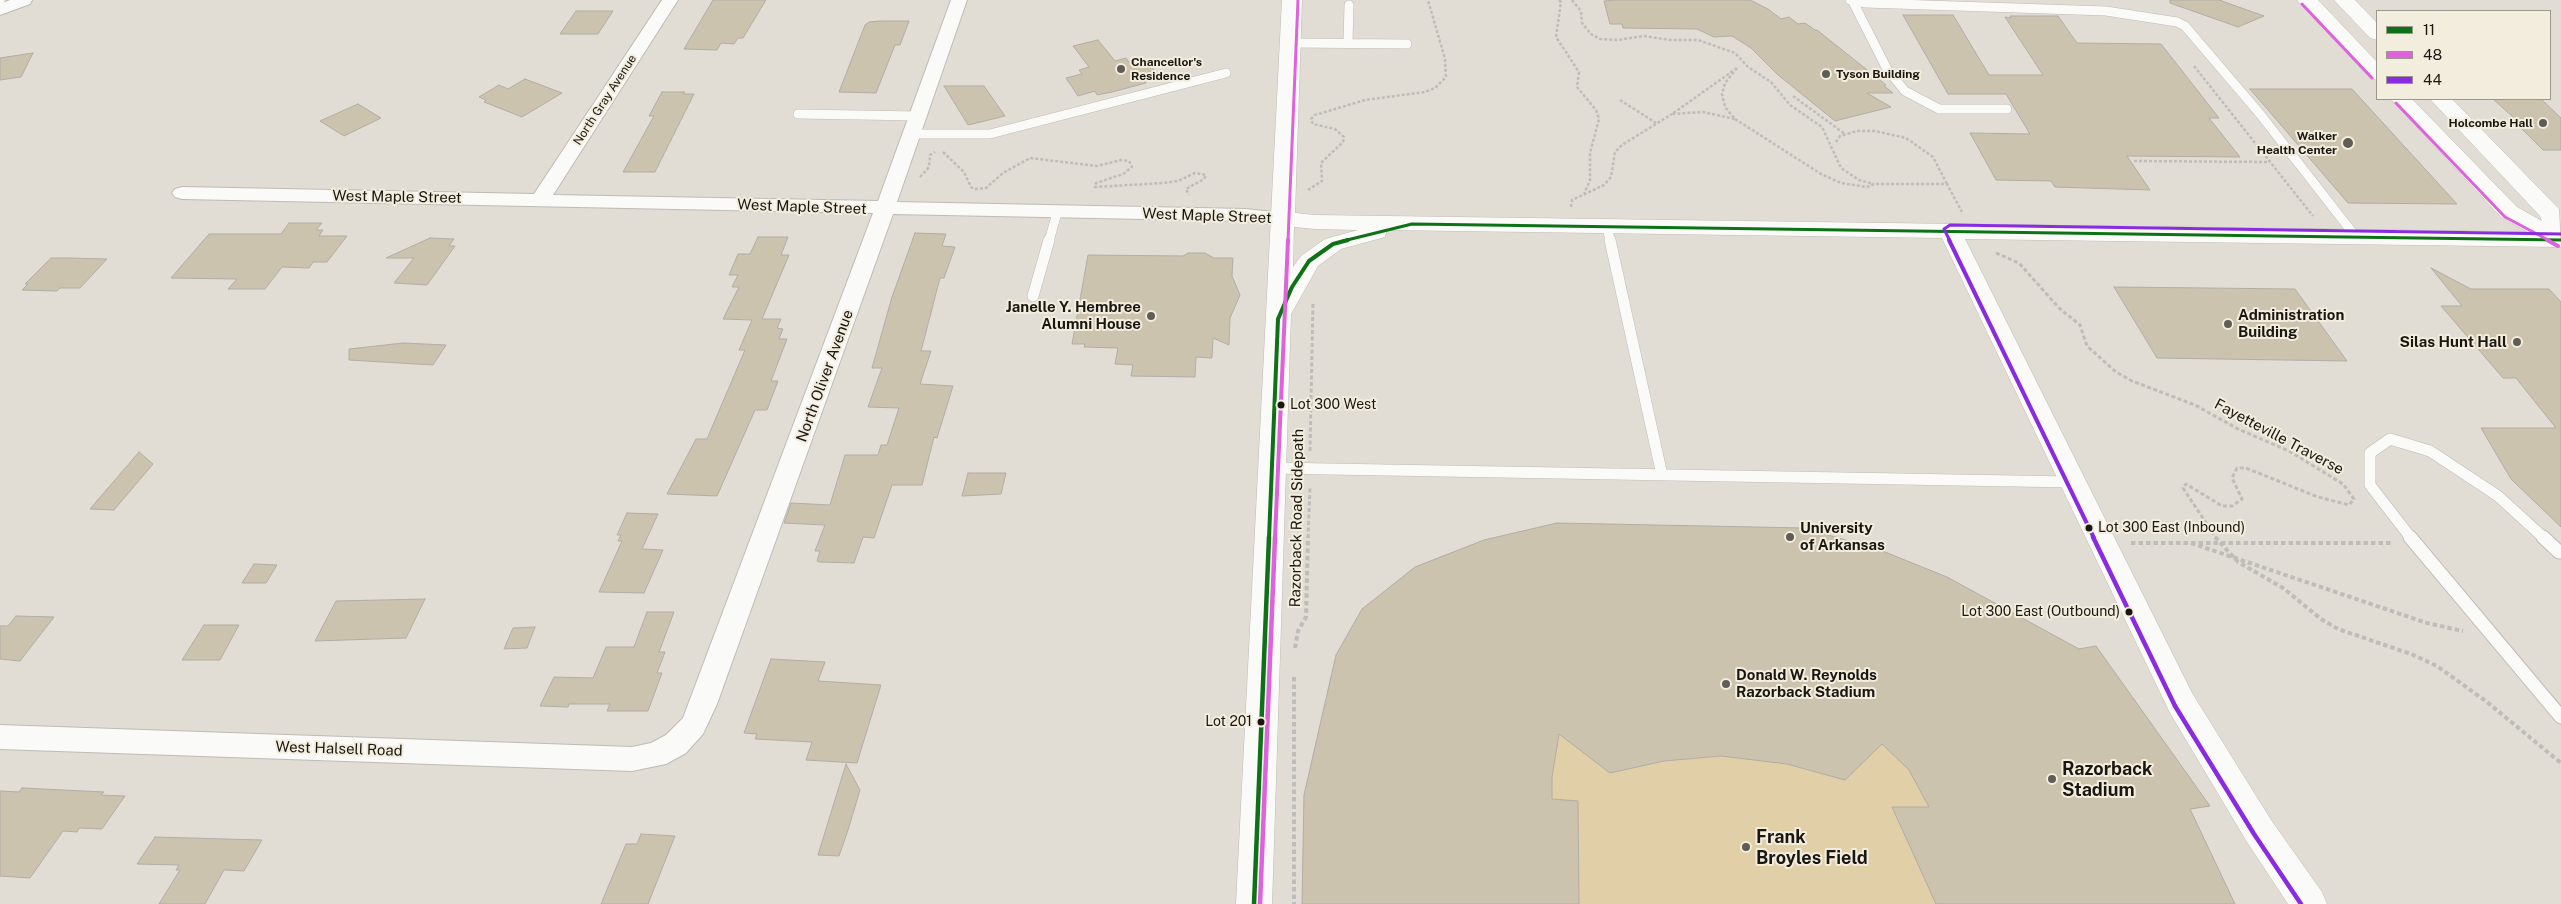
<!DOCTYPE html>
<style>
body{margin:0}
#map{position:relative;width:2561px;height:904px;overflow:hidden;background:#e1ddd4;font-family:"Public Sans",sans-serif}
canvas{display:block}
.legend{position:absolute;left:2376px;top:10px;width:175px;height:90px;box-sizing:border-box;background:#f3eddd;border:1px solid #9c978c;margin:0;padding:6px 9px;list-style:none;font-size:15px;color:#1a1712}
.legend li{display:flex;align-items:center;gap:10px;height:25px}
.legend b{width:25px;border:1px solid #9c978c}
</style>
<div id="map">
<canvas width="2561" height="904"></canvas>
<ul class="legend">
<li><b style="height:6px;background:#0d7215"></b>11</li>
<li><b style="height:6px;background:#dd62db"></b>48</li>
<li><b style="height:6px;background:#8a2be2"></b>44</li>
</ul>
</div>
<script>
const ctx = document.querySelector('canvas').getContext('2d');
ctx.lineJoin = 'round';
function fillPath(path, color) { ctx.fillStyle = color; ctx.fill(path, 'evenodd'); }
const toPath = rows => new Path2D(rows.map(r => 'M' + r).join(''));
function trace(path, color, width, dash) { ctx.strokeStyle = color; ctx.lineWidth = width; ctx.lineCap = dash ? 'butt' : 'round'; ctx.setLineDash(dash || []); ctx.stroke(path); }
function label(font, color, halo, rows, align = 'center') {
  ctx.font = font + ' "Public Sans",sans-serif'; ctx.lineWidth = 4; ctx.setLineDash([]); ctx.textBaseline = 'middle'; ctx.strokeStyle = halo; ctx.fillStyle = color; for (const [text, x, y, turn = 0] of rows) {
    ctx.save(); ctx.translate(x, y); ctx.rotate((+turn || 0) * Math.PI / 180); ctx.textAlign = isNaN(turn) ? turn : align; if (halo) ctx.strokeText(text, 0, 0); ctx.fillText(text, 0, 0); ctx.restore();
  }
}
fillPath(toPath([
 [1557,523,1805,528,1880,550,1947,577,2055,653,2096,646,2210,806,2190,810,2235,904,1302,904,1304,795,1337,654,1362,609,1415,567,1484,540]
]), '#e1d0a7');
const building = toPath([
 [713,0,766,0,743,38,738,38,734,44,721,43,717,50,684,49,713,0],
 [1616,0,1750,0,1768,9,1781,19,1789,17,1798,24,1805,23,1815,30,1817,30,1886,85,1884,86,1893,93,1867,93,1891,107,1835,121,1777,74,1751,48,1732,36,1714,37,1697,29,1623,28,1622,24,1610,24,1604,1,1616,0],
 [2170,0,2219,0,2264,16,2238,27,2170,3,2170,0],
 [576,11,613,11,598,34,560,34,576,11],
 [1903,15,1953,15,1989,75,2043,75,2005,17,2011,18,2010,16,2058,16,2077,43,2161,44,2219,118,2209,118,2240,157,2127,156,2150,190,2055,187,2051,181,1996,180,1970,133,2030,134,2006,94,1948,94,1903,15],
 [880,21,909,21,900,45,895,45,876,93,839,92,865,25,869,22,880,21],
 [1098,40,1115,61,1126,58,1129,62,1144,58,1158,75,1143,79,1146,83,1112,92,1097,95,1095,91,1078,96,1066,78,1082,74,1079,70,1089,67,1073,46,1098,40],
 [33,53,21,77,0,80,0,58,33,53],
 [525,79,562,93,522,117,484,102,486,100,479,97,499,85,508,89,525,79],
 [944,86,984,86,1005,116,968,125,944,86],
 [2250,89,2352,89,2457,204,2348,203,2250,89],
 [662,92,685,92,683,94,694,94,655,172,623,172,654,116,649,116,662,92],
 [2493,99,2541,99,2561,118,2561,150,2543,150,2520,127,2524,127,2493,99],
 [358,104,381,118,344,136,320,121,358,104],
 [289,223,322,223,316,230,323,230,319,236,347,236,327,262,313,262,309,268,282,267,265,289,228,289,237,279,171,278,209,234,281,234,289,223],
 [915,233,946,234,942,246,955,247,944,278,940,278,921,351,931,351,920,384,953,386,937,438,934,437,922,485,892,485,874,538,863,537,854,563,820,562,817,561,820,551,815,551,825,525,784,523,791,503,830,505,845,455,878,455,881,445,887,445,899,408,868,407,882,368,872,368,892,297,915,233],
 [758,237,788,237,781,255,789,255,762,319,781,319,777,328,783,329,779,339,787,339,771,381,778,381,767,410,755,410,717,496,667,494,696,439,707,439,745,350,739,350,752,320,723,319,739,287,732,287,738,275,729,275,738,254,750,254,758,237],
 [430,238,454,239,449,246,455,246,427,285,394,283,414,258,386,258,430,238],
 [1188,253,1205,253,1214,258,1233,258,1232,276,1240,295,1230,318,1229,345,1213,338,1212,358,1196,357,1195,377,1131,376,1133,365,1115,364,1118,348,1084,347,1085,344,1072,344,1088,255,1183,256,1188,253],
 [51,258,69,258,107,259,80,288,60,288,57,291,22,290,28,284,25,284,51,258],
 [2431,268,2471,289,2549,289,2561,302,2561,527,2511,479,2481,428,2556,428,2516,378,2503,378,2441,306,2462,306,2431,268],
 [2114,287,2295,289,2347,361,2157,358,2114,287],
 [403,343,446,345,433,365,349,360,349,349,403,343],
 [139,452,153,464,114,510,90,509,139,452],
 [968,473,1006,473,1001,494,962,496,968,473],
 [627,513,658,514,642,549,663,550,644,593,599,592,622,541,618,541,621,535,617,535,627,513],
 [1557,523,1804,528,1880,550,1947,577,2079,649,2096,646,2210,806,2190,809,2235,904,1936,904,1892,807,1929,807,1909,770,1882,744,1845,780,1787,764,1721,756,1664,761,1610,773,1559,734,1552,777,1552,799,1578,801,1579,904,1302,904,1304,795,1336,655,1362,609,1415,567,1484,540,1557,523],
 [254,564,277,565,266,583,242,583,254,564],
 [425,599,406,638,315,641,336,601,425,599],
 [647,612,674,612,659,652,665,652,657,673,662,673,648,711,607,711,610,704,569,704,568,707,540,706,554,677,593,678,606,647,634,647,647,612],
 [16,616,54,617,20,661,0,659,0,626,8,626,16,616],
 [204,625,239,625,220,660,182,660,204,625],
 [535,627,527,648,504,649,513,628,535,627],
 [771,659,825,662,818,681,881,685,857,763,806,760,812,742,755,739,757,734,744,733,771,659],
 [846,764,860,790,848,830,839,856,818,855,846,764],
 [22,788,104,792,101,795,125,796,102,829,79,828,77,832,63,831,30,878,0,876,0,791,19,792,22,788],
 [641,834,675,836,648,904,601,904,626,844,637,844,641,834],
 [155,837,225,839,262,840,244,871,224,870,205,904,159,904,180,870,176,870,179,865,137,864,155,837]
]);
fillPath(building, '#ccc3ae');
trace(building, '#b0ada6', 1);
const laneFar2 = toPath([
 [0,0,0,8],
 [1850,0,1866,3,2106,11,2177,22,2185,26,2260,114,2356,237],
 [1852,0,1887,69,1905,91,1939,109,2007,109],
 [1291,43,1407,44],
 [1348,43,1349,5],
 [798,114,919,116],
 [913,134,990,134,1226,73],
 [1607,226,1610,241],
 [1049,241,1057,213]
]);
const laneFar1 = toPath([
 [1610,240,1662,475],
 [1033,296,1049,240],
 [1272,468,2072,482],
 [2411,538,2370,485,2370,453,2390,439,2430,451,2498,496,2544,538]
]);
const lane = toPath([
 [2410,537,2561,717],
 [2543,537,2559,552]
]);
const street = toPath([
 [10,0,32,0,30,4,0,15,0,4,10,0],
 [662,0,678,0,553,195,878,201,951,0,967,0,897,202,1245,209,1282,213,1289,215,1292,219,1289,223,1282,225,1245,221,893,214,717,704,703,734,686,753,666,764,632,771,0,749,0,725,632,747,651,743,666,735,683,718,873,213,182,199,175,197,172,193,175,189,182,187,534,194,662,0]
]);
const secondary = toPath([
 [1282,0,1302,0,1295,213,1315,215,2528,232,2501,217,2391,99,2412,99,2517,207,2542,221,2540,216,2430,99,2452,99,2559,209,2561,247,1965,239,2192,693,2271,820,2322,892,2327,904,2288,904,2247,842,2170,713,1942,238,1387,230,1385,237,1341,249,1318,266,1291,314,1272,904,1236,904,1282,0],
 [1294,227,1315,229,1358,230,1325,239,1301,256,1293,267,1294,227],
 [2297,0,2318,0,2377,62,2377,80,2370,78,2297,0],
 [2334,0,2355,0,2377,23,2377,40,2370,38,2334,0]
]);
trace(laneFar2, '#bebbb4', 10);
trace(laneFar1, '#bebbb4', 12);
trace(lane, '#bebbb4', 15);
trace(street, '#bebbb4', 2);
trace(secondary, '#bebbb4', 1);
trace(toPath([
 [1559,0,1561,2,1556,37,1579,72,1577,87,1596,110,1599,119,1590,153,1590,181,1584,193],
 [1572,0,1581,11,1582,23,1591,34,1600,39,1617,40,1644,36,1671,40,1698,40,1735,53,1748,67,1771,82,1790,105,1822,127,1841,168,1859,180,1874,184],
 [2194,66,2313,216],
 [1737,68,1725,83,1722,94,1725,107,1735,119,1703,112,1672,114,1737,68],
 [1793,96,1845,134],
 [1620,100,1656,123],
 [1735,119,1821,174,1841,183,1867,187,1874,184,1947,184,1962,212],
 [1836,142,1840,136,1857,131,1875,131,1906,138,1933,157,1947,184],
 [943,152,964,172,971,187,975,189,986,188,1003,173,1030,158,1097,166,1121,160,1129,161,1132,167,1123,174,1096,183,1095,187,1163,183,1178,181,1195,173,1206,175,1204,179,1186,189,1189,195],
 [2134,161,2269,162],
 [920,177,929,167,930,155,935,152],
 [1308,190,1322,181,1321,163,1343,142,1344,137,1335,129,1313,124,1311,119,1315,115,1365,100,1425,92,1435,88,1446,77,1445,59,1428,0],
 [1571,207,1572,200,1604,185,1611,177,1615,152,1622,145,1672,114]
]), '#bfbdb9', 2.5, [3, 2]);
trace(toPath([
 [1996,253,2019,263,2059,308,2080,325,2087,346,2116,372,2132,381,2195,405,2238,429,2289,451,2343,484,2354,499,2349,505,2318,497,2246,468,2237,468,2232,478,2242,499,2232,506,2222,506,2186,484,2183,488,2216,538],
 [1310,451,1313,302],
 [1308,538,1310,487]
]), '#bfbdb9', 3, [4, 2.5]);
trace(toPath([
 [2215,537,2238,562,2283,588,2321,619,2338,629,2411,654,2437,666,2487,702,2561,763],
 [2131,543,2392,543],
 [2191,543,2427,623,2463,631],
 [1295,648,1298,631,1306,617,1308,537],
 [1294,677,1294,904]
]), '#bfbdb9', 4, [4.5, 3]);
trace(laneFar2, '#fafaf9', 9);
trace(laneFar1, '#fafaf9', 11);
trace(lane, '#fafaf9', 13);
fillPath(street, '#fafaf9');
fillPath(secondary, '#fafaf9');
trace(toPath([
 [1343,241,1412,224,2561,240]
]), '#0d7215', 3);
trace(toPath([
 [1269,538,1278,319,1292,287,1309,261,1333,244,1348,240]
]), '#0d7215', 4);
trace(toPath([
 [1254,904,1269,537]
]), '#0d7215', 4.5);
trace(toPath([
 [2302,4,2372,78],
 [2396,103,2505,217,2550,241],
 [1288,241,1298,0]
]), '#dd62db', 3);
trace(toPath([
 [2547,240,2558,246],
 [1275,538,1288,240]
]), '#dd62db', 4);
trace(toPath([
 [1260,904,1275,537]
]), '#dd62db', 4.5);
trace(toPath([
 [1950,241,1944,229,1950,225,2561,234]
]), '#8a2be2', 3);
trace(toPath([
 [1949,240,2094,538]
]), '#8a2be2', 4);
trace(toPath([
 [2093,537,2175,706,2254,834,2301,904]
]), '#8a2be2', 4.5);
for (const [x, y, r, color] of [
 [1121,69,5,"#605c56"],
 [1826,74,5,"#605c56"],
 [2543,123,5,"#605c56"],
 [2348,143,6,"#605c56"],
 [1151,316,5,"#605c56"],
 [2228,324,5,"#605c56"],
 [2517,342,5,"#605c56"],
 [1281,405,4.5,"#1a1712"],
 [2089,528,4.5,"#1a1712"],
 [1790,537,5,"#605c56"],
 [2129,612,4.5,"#1a1712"],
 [1726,684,5,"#605c56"],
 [1261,722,4.5,"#1a1712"],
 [2052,779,5,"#605c56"],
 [1746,847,5,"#605c56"]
]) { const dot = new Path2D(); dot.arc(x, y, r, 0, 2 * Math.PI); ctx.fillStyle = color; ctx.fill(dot); trace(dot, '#f3eddd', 2); }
label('bold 12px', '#1a1712', '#f3eddd', [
 ["Chancellor's",1131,62],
 ["Residence",1131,76],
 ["Tyson Building",1836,74],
 ["Holcombe Hall",2533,123,"right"],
 ["Walker",2337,136,"right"],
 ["Health Center",2337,150,"right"]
], 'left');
label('12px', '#1a1712', '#f3eddd', [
 ["North Gray Avenue",605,100,-57]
]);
label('14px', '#1a1712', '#f3eddd', [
 ["Lot 300 West",1290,405],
 ["Lot 300 East (Inbound)",2098,528],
 ["Lot 300 East (Outbound)",2120,612,"right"],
 ["Lot 201",1252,722,"right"]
], 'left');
label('15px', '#1a1712', '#f3eddd', [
 ["West Maple Street",397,197,1],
 ["West Maple Street",802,207,2],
 ["West Maple Street",1207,216,2],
 ["North Oliver Avenue",825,376,-70],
 ["Fayetteville Traverse",2279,437,28],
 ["Razorback Road Sidepath",1297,518,-89],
 ["West Halsell Road",339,749,2]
]);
label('bold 15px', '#1a1712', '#f3eddd', [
 ["Janelle Y. Hembree",1141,307,"right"],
 ["Alumni House",1141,324,"right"],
 ["Administration",2238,315],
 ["Building",2238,332],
 ["Silas Hunt Hall",2507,342,"right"],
 ["University",1800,528],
 ["of Arkansas",1800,545],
 ["Donald W. Reynolds",1736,675],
 ["Razorback Stadium",1736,692]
], 'left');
label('bold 18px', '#1a1712', '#f3eddd', [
 ["Razorback",2062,769],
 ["Stadium",2062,790],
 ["Frank",1756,837],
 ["Broyles Field",1756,858]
], 'left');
</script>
